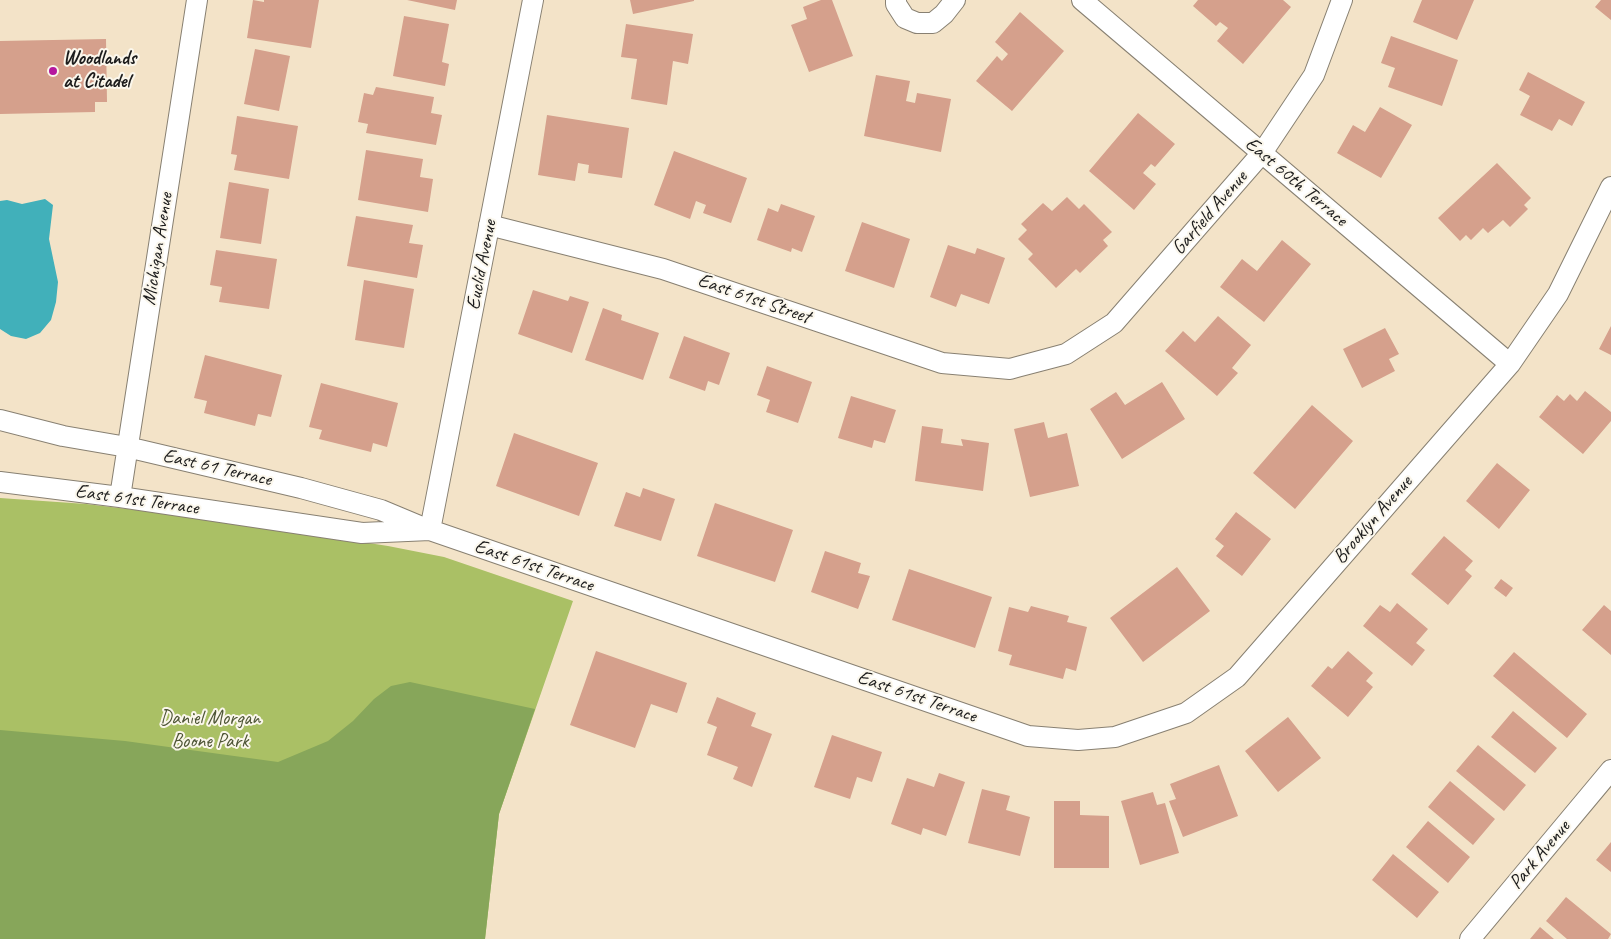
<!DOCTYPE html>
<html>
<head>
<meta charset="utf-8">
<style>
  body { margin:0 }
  canvas { display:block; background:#f3e3c8 }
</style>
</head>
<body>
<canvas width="1611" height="939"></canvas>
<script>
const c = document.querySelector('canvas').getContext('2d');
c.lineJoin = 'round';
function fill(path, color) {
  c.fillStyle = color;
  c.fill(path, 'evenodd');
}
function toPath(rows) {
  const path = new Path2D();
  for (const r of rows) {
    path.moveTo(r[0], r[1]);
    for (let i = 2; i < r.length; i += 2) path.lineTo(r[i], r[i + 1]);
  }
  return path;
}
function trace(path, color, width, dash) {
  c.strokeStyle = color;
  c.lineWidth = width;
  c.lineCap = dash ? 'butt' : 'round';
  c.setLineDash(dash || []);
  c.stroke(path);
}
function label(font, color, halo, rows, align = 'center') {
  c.font = font + ' Caveat,sans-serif';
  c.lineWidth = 4;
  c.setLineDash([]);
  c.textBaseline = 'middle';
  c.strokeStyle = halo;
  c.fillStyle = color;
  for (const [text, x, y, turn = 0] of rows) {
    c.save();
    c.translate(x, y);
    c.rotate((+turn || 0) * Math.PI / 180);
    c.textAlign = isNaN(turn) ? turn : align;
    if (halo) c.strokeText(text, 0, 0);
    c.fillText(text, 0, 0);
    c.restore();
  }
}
fill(toPath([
  [0,498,86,504,219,520,388,546,444,557,573,601,499,814,485,939,0,939]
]), '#aac065');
fill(toPath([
  [410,682,535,709,499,814,485,939,0,939,0,730,125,741,278,762,328,741,353,721,374,699,391,686]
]), '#87a65a');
fill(toPath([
  [45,199,53,205,49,239,58,282,56,302,51,320,40,333,26,339,11,336,0,329,0,201,7,200,22,204]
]), '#41b0ba');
fill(toPath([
  [253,0,264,2,264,0,319,0,311,48,247,38],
  [407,0,457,0,455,10],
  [630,0,694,0,694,1,633,14],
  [821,0,832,0,853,56,809,72,791,25,807,19,803,7],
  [1198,0,1283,0,1291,7,1243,64,1217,41,1228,28,1220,22,1216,26,1193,6],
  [1422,0,1474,0,1457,40,1413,22],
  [1601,0,1611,0,1611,20,1595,7],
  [1020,12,1064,51,1012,111,976,81,997,56,1002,61,1008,54,995,42],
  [404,16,449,24,442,62,449,64,445,86,393,76],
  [626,24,693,34,688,64,673,61,667,105,631,99,637,59,621,57],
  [1391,36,1458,60,1442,106,1388,87,1395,68,1381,63],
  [106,39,107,102,95,102,95,112,0,114,0,41],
  [255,49,290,56,279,111,244,104],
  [1528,72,1585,102,1572,126,1559,119,1552,131,1520,115,1530,96,1519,90],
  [876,75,910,81,906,101,915,103,917,93,951,99,941,152,864,136],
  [376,87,434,97,431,113,442,115,436,145,366,133,368,124,358,122,364,93,373,95],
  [1380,107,1412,125,1381,178,1337,153,1353,125,1365,132],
  [1138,113,1175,144,1155,167,1151,164,1143,173,1156,184,1134,210,1089,171],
  [547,115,629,128,622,178,588,173,589,165,578,163,575,181,538,175],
  [237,116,298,126,289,179,234,170,237,155,231,154],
  [366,150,423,159,420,177,433,179,428,212,358,200],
  [674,151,747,178,731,223,703,213,706,205,696,201,690,219,654,205],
  [1497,163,1531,198,1524,205,1528,209,1510,227,1503,220,1488,233,1483,228,1471,240,1466,235,1460,241,1438,218],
  [229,182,269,189,261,244,220,238],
  [1067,197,1079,209,1084,204,1112,232,1103,240,1108,246,1080,273,1076,269,1056,288,1028,259,1033,254,1018,239,1027,230,1021,224,1043,203,1052,211],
  [781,204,815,216,802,252,792,248,791,252,757,240,768,208,778,212],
  [356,216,413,225,409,243,423,245,417,278,347,266],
  [862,222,910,239,894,288,845,271],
  [1282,240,1311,264,1264,322,1220,287,1242,259,1257,271],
  [948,245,975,254,977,248,1005,258,989,304,961,294,956,307,930,297],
  [216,250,277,259,269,309,219,302,222,287,210,285],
  [364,280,414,289,404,348,355,340],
  [533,290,568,301,570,296,589,302,572,353,518,334],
  [603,308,622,315,621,320,659,333,643,380,585,360],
  [1218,316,1251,345,1232,368,1238,373,1217,396,1165,351,1183,331,1195,342],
  [1611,326,1611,355,1599,349],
  [1385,328,1399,354,1389,359,1395,371,1362,388,1343,349],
  [684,336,730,353,719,385,708,381,705,391,669,378],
  [205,355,282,375,271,417,258,414,255,426,204,413,207,401,194,398],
  [767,366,812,382,798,423,766,412,770,400,757,395],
  [1162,382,1185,419,1122,459,1090,409,1116,392,1125,405],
  [321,383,398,403,387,447,373,443,371,452,319,439,322,430,309,427],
  [1585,391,1611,412,1611,421,1583,454,1539,417,1557,395,1564,401,1570,394,1577,401],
  [851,396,896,410,885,443,874,440,872,448,838,438],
  [1312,405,1353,441,1295,509,1253,473],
  [1044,422,1048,438,1067,433,1079,486,1030,497,1014,429],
  [922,426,943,429,941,443,963,446,961,439,989,443,983,491,915,481],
  [514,433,598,463,579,516,496,486],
  [1497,463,1530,490,1499,529,1466,501],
  [643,488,675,499,661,541,614,526,626,492,640,497],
  [715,503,793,530,775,582,697,556],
  [1236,512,1271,539,1242,576,1216,556,1224,546,1215,539],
  [1444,536,1473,561,1465,570,1472,576,1448,605,1411,574],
  [825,551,861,563,858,573,870,576,858,609,811,592],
  [1177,567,1210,611,1143,662,1110,618],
  [909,569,992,597,975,648,892,620],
  [1501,579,1513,588,1506,597,1494,588],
  [1397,603,1428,629,1416,643,1425,650,1412,666,1363,626,1380,605,1390,612],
  [1604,605,1611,611,1611,655,1582,630],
  [1031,606,1069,616,1067,622,1087,627,1076,671,1066,668,1063,679,1009,665,1012,655,998,651,1009,607,1028,612],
  [596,651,687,683,677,713,651,704,635,748,570,725],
  [1348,651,1373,673,1366,681,1373,687,1348,717,1311,686,1328,666,1332,669],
  [1514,652,1587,714,1567,738,1493,676],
  [717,697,756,713,751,726,772,734,752,787,733,779,738,767,707,755,717,727,707,723],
  [1513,711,1557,748,1535,773,1491,737],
  [1288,717,1321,758,1278,792,1245,751],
  [832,735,882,752,872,782,857,777,850,799,814,787],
  [1478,745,1526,785,1504,811,1456,771],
  [1219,765,1238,816,1183,837,1169,801,1176,799,1170,784],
  [939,773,965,782,946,836,923,828,921,835,891,824,907,778,934,787],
  [1450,781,1495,819,1473,845,1428,807],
  [982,789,1010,796,1006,810,1030,817,1020,856,968,843],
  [1153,792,1157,805,1165,803,1179,853,1140,865,1121,801],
  [1054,801,1080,801,1080,815,1109,816,1109,868,1054,868],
  [1428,821,1470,857,1448,883,1406,847],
  [1611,842,1611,872,1596,860],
  [1393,854,1439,892,1417,918,1372,880],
  [1566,897,1611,934,1608,939,1567,939,1546,921],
  [1540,927,1554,939,1530,939]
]), '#d5a08c');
const street = toPath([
  [896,0,896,4,905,18,917,23,933,23,944,14,955,0],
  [1082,0,1510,364],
  [489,225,663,269,942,363,1010,369,1017,367,1066,354,1114,323,1262,153,1314,75,1342,0],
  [0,420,63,436,127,447,301,488,381,510,424,528],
  [0,482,120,497,362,533,430,530,1028,736,1078,740,1115,737,1186,713,1237,677,1510,364,1558,294,1611,187],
  [120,497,197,0],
  [430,530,533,0],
  [1470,939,1611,770]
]);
trace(street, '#888072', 22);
trace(street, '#fff', 20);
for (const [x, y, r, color] of [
  [53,71,5,"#b5179e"]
]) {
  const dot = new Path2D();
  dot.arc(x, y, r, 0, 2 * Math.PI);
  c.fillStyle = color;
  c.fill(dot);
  trace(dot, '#fbf7ec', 2);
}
label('bold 20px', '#1c1c1c', '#fbf7ec', [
  ["Woodlands",63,59],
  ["at Citadel",63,82]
], 'left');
label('20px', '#1c1c1c', '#fbf7ec', [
  ["East 60th Terrace",1296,182,40],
  ["Garfield Avenue",1210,213,-49],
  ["Michigan Avenue",158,249,-81],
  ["Euclid Avenue",482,265,-79],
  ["East 61st Street",754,299,19],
  ["East 61 Terrace",217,468,13],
  ["East 61st Terrace",137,500,8],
  ["Brooklyn Avenue",1373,520,-49],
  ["East 61st Terrace",534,566,19],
  ["East 61st Terrace",917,697,19],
  ["Park Avenue",1540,855,-50]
]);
label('20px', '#4e5536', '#fbf7ec', [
  ["Daniel Morgan",210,719],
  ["Boone Park",210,742]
]);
</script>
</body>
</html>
